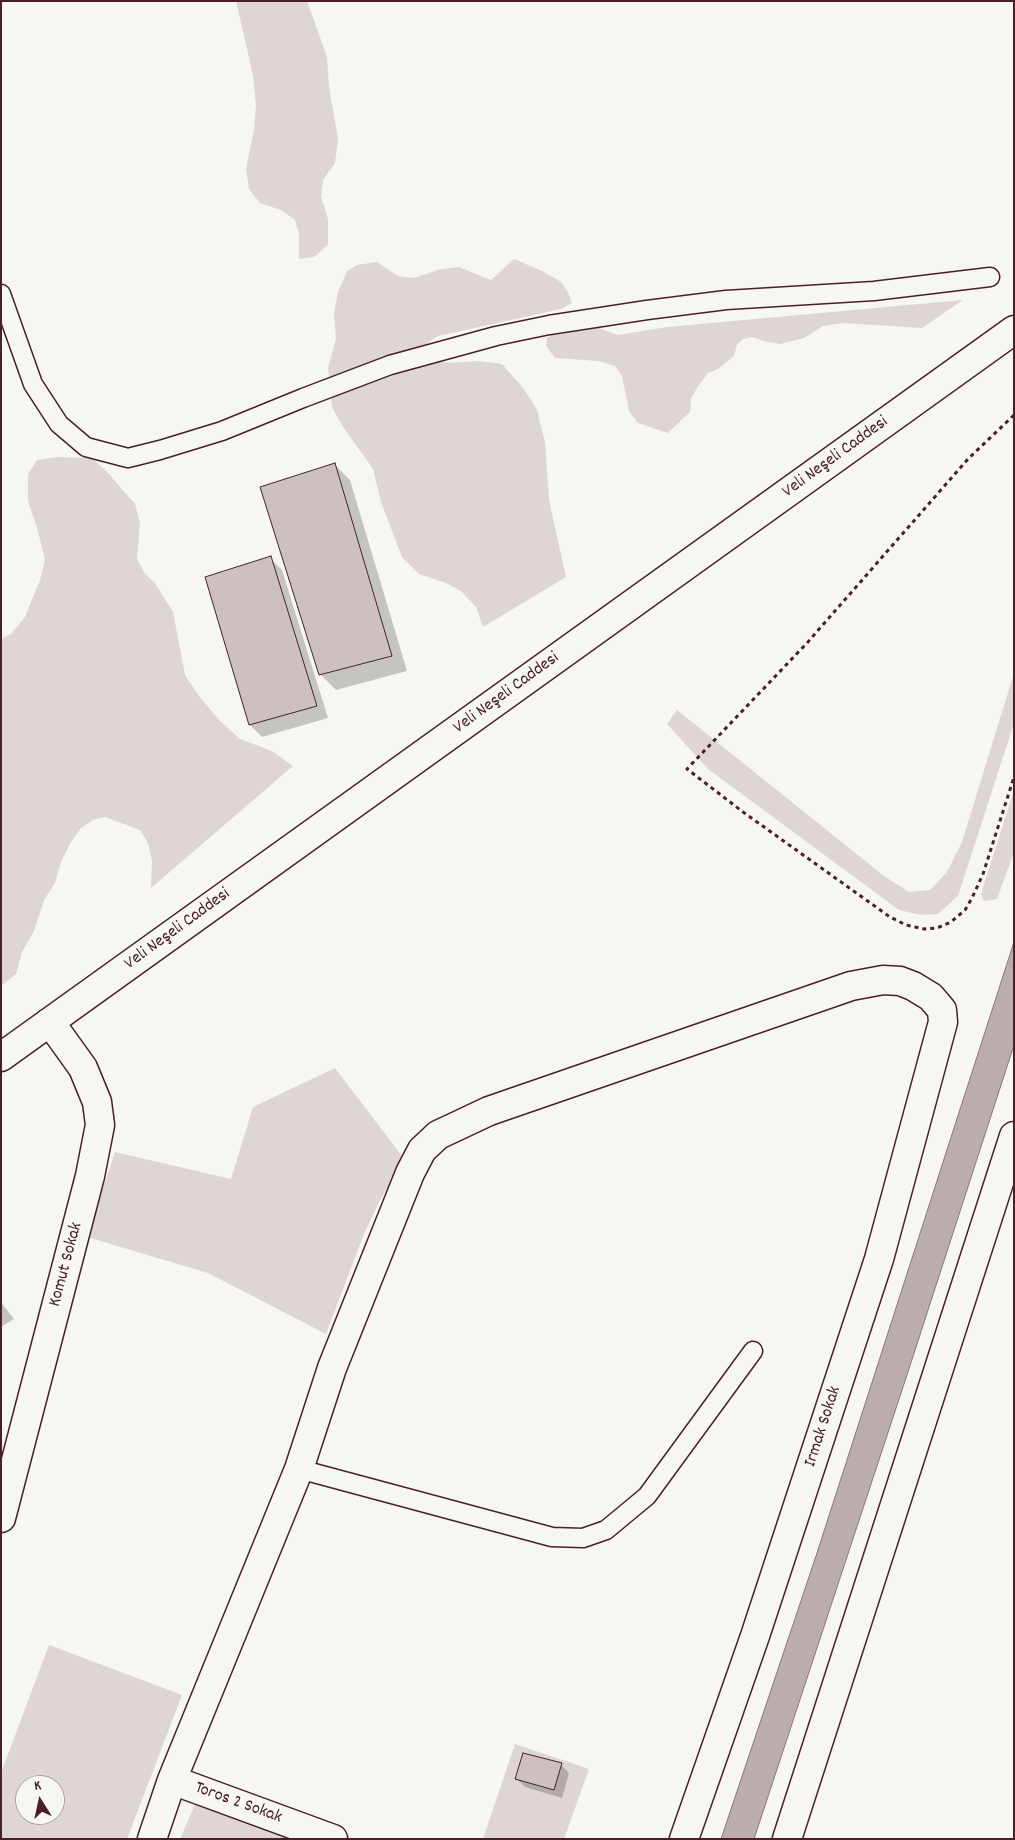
<!DOCTYPE html>
<html>
<head>
<meta charset="utf-8">
<style>
  body { margin:0 }
  #map { position:relative; width:1015px; height:1840px; overflow:hidden; background:#f6f6f2; font-family:Dekko,sans-serif }
  canvas { display:block }
  .frame { position:absolute; inset:0; border:2px solid #4a1f2b; pointer-events:none }
  .north { position:absolute; left:15px; top:1775px; width:50px; height:50px; box-sizing:border-box; background:#f6f6f2; border:1px solid #b1a0a2; border-radius:50%; rotate:350deg; font-size:14px; font-weight:700; line-height:20px; text-align:center; color:#4a1f2b }
  .north::after { content:''; display:block; margin:auto; width:18px; height:22px; background:#4a1f2b; clip-path:polygon(50% 0,100% 100%,50% 72%,0 100%) }
</style>
</head>
<body>
<div id="map">
<canvas width="1015" height="1840"></canvas>
<div class="frame"></div>
<div class="north">K</div>
</div>
<script>
const c = document.querySelector('canvas').getContext('2d');
c.lineJoin = 'round';
function fill(path, color) {
  c.fillStyle = color;
  c.fill(path, 'evenodd');
}
function toPath(rows) {
  const path = new Path2D();
  for (const r of rows) {
    path.moveTo(r[0], r[1]);
    for (let i = 2; i < r.length; i += 2) path.lineTo(r[i], r[i + 1]);
  }
  return path;
}
function trace(path, color, width, dash) {
  c.strokeStyle = color;
  c.lineWidth = width;
  c.lineCap = dash ? 'butt' : 'round';
  c.setLineDash(dash || []);
  c.stroke(path);
}
function label(font, color, halo, rows, align = 'center') {
  c.font = font + ' Dekko,sans-serif';
  c.lineWidth = 5;
  c.setLineDash([]);
  c.textBaseline = 'middle';
  c.strokeStyle = halo;
  c.fillStyle = color;
  for (const [text, x, y, turn = 0] of rows) {
    c.save();
    c.translate(x, y);
    c.rotate((+turn || 0) * Math.PI / 180);
    c.textAlign = isNaN(turn) ? turn : align;
    if (halo) c.strokeText(text, 0, 0);
    c.fillText(text, 0, 0);
    c.restore();
  }
}
fill(toPath([
  [236,1,307,1,327,57,329,87,338,139,335,163,323,180,321,197,328,219,328,245,314,257,299,259,299,234,295,220,281,210,260,203,249,189,246,169,254,130,256,105,253,75],
  [514,259,544,272,561,282,568,292,572,303,561,309,438,336,420,348,428,360,450,363,478,361,502,364,524,389,537,410,545,442,549,500,566,577,483,627,476,607,461,591,446,583,419,574,402,557,381,502,373,469,343,427,332,407,328,368,336,339,334,313,338,292,347,271,357,265,377,262,398,276,414,278,441,269,459,267,491,280],
  [963,300,922,328,843,323,823,326,804,338,781,344,767,342,752,337,743,339,737,345,734,356,718,369,708,373,698,386,691,399,690,412,668,433,638,423,629,411,622,376,615,366,599,361,555,358,546,346,547,338,559,329,588,324,618,335,667,327],
  [58,457,92,458,108,473,135,504,140,523,137,559,145,574,155,583,173,612,185,675,199,696,219,720,240,739,272,751,293,766,151,888,152,861,148,843,140,830,105,817,93,820,81,828,71,842,61,862,55,883,44,900,34,931,22,952,16,974,1,986,1,639,11,634,25,617,40,580,45,560,38,531,28,501,28,474,37,460],
  [1014,673,1014,723,958,896,938,914,921,915,899,910,708,769,667,724,677,710,884,876,909,892,930,890,947,872,962,842],
  [1014,790,1014,852,997,899,984,901,981,894],
  [335,1068,405,1160,380,1200,364,1234,326,1334,208,1273,87,1237,115,1152,231,1179,253,1107],
  [49,1645,182,1695,127,1839,1,1839,1,1773],
  [25,1785,55,1785,55,1815,25,1815],
  [515,1744,589,1769,564,1839,483,1839],
  [196,1802,290,1839,180,1839]
]), '#ddd6d5');
const water = toPath([
  [1014,942,1014,1045,905,1381,754,1839,721,1839,817,1553,1014,942]
]);
fill(water, '#bbadae');
trace(water, '#8e747a', 1);
fill(toPath([
  [335,465,350,480,407,671,336,690,320,674],
  [270,558,282,570,328,718,262,737,250,725],
  [1,1302,14,1319,1,1327],
  [561,1765,569,1773,562,1798,525,1787,517,1779]
]), '#0003');
const building = toPath([
  [335,463,392,656,319,675,260,487,335,463],
  [271,556,317,706,249,725,205,577,271,556],
  [523,1753,562,1763,554,1790,515,1779,523,1753]
]);
fill(building, '#ccc1c0');
trace(building, '#4a1f2b', 1);
const lane = toPath([
  [1,294,33,384,59,424,86,447,128,458,160,450,222,431,303,398,390,365,496,336,549,325,647,310,726,300,874,291,990,277],
  [299,1469,552,1537,583,1538,606,1530,647,1496,753,1351]
]);
const street = toPath([
  [1,1518,90,1176,100,1125,97,1102,83,1068,50,1022],
  [172,1780,333,1839],
  [152,1839,172,1780,299,1469,332,1368,410,1173,422,1150,438,1135,489,1111,851,986,883,980,900,981,913,986,931,997,942,1010,943,1022,879,1259,755,1636,684,1839],
  [787,1839,1014,1136]
]);
const secondary = toPath([
  [1,1057,1014,330]
]);
trace(lane, '#4a1f2b', 21);
trace(street, '#4a1f2b', 31);
trace(secondary, '#4a1f2b', 31);
trace(toPath([
  [1014,415,968,459,807,643,687,769,743,812,890,917,906,925,924,929,937,928,951,922,965,910,972,898,983,874,1014,777]
]), '#4a1f2b', 3, [4, 4]);
trace(lane, '#f6f6f2', 18);
trace(street, '#f6f6f2', 28);
trace(secondary, '#f6f6f2', 28);
label('18px', '#4a1f2b', '#f6f6f2', [
  ["Veli Neşeli Caddesi",836,458,-36],
  ["Veli Neşeli Caddesi",507,694,-36],
  ["Veli Neşeli Caddesi",178,930,-36],
  ["Komut Sokak",67,1265,-75],
  ["Irmak Sokak",824,1427,-72],
  ["Toros 2 Sokak",238,1804,20]
]);
</script>
</body>
</html>
